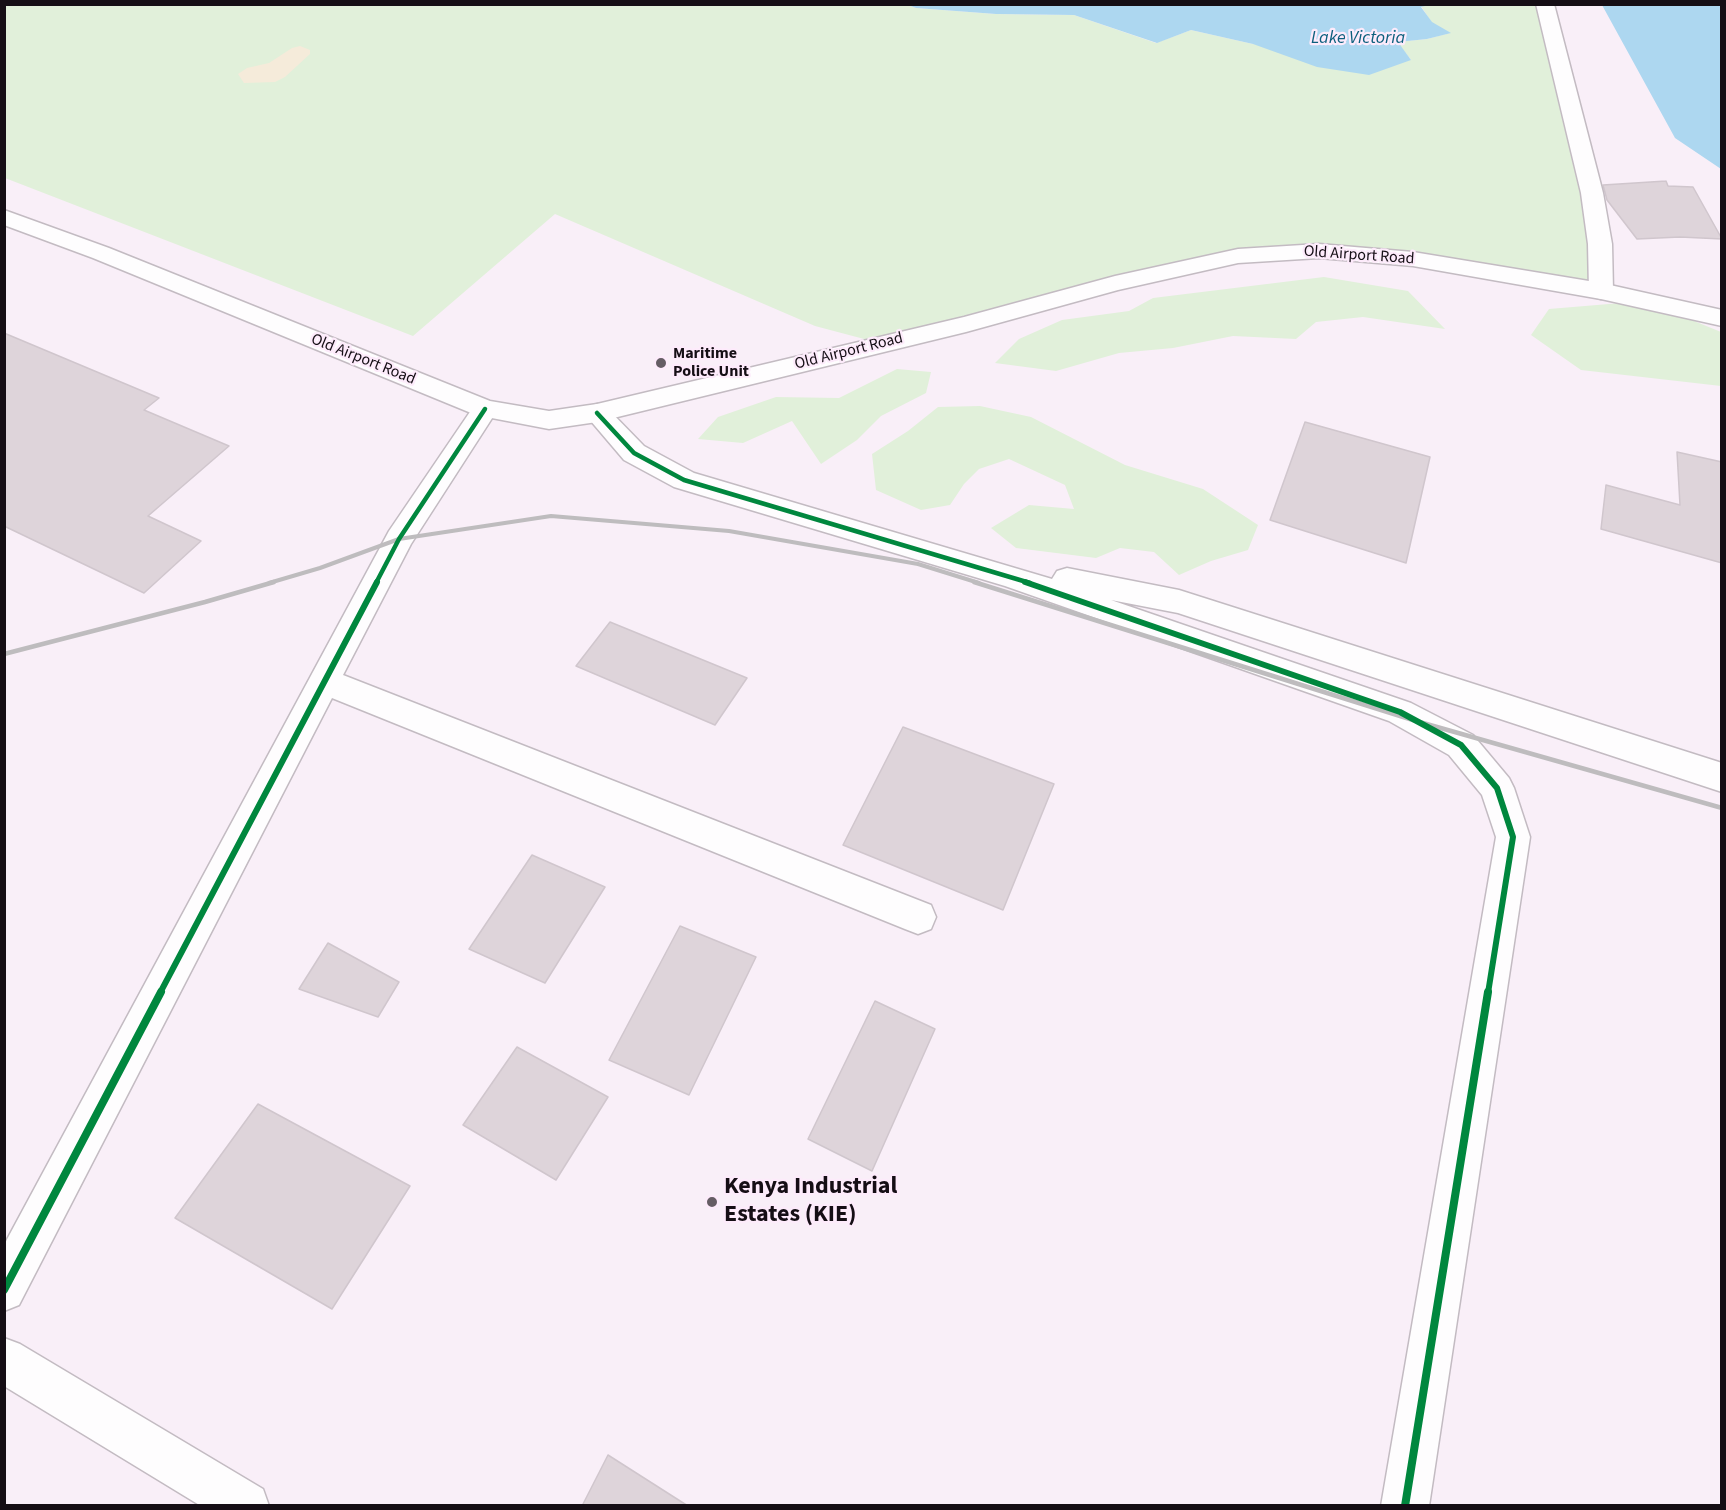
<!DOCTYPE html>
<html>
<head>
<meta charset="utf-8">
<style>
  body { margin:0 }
  #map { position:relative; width:1726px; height:1510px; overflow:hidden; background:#f9eff8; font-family:"Source Sans 3",sans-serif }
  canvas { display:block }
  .frame { position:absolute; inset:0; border:6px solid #150e15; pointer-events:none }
</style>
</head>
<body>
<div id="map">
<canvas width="1726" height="1510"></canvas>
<div class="frame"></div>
</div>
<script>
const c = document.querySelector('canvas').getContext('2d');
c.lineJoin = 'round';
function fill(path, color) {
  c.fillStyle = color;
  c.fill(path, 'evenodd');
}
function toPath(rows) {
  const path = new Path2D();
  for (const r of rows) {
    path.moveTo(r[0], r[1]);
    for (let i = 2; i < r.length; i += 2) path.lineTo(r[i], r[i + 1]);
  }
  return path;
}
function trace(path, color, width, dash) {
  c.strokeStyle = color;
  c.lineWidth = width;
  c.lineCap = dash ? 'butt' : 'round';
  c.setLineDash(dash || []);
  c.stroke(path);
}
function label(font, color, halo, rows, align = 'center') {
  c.font = font + ' "Source Sans 3",sans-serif';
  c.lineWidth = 4.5;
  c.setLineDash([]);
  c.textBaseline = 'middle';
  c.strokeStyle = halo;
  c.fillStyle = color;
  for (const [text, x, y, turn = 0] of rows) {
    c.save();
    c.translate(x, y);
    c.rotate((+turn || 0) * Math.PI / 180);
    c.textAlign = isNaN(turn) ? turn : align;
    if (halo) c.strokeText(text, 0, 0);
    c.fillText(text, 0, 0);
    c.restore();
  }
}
fill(toPath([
  [1429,4,1545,5,1601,291,1413,259,1238,256,883,344,815,326,555,214,413,336,5,178,4,5,908,5,916,8,996,14,1074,15,1156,43,1191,30,1253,44,1411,60,1397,42,1427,39,1450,33,1432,23,1421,6],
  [1324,277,1408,291,1445,329,1363,317,1316,322,1296,339,1233,336,1173,348,1119,353,1056,371,995,363,1019,339,1062,320,1129,311,1153,298],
  [1645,301,1721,332,1721,386,1581,370,1531,335,1549,309],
  [897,369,931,372,926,393,881,416,857,440,821,464,792,421,743,443,698,439,718,417,776,397,839,398],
  [980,406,1031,417,1125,465,1203,489,1258,525,1248,550,1211,561,1179,575,1154,552,1120,548,1096,558,1016,548,991,528,1029,505,1074,509,1065,485,1009,459,979,469,964,484,950,505,921,510,876,490,872,454,908,431,938,407]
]), '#e1f0da');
fill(toPath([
  [300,46,310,50,310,54,285,77,275,82,244,83,238,74,247,68,269,63,292,48]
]), '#f5ebda');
fill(toPath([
  [908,5,1429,5,1421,7,1432,22,1451,33,1427,39,1398,42,1411,60,1369,75,1317,67,1253,44,1191,30,1157,43,1074,15,996,14,916,8],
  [1602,5,1721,5,1721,169,1675,138]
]), '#add7f0');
const building = toPath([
  [1666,181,1668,186,1693,187,1722,239,1680,237,1637,239,1607,200,1603,185,1666,181],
  [4,333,159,398,144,410,229,446,148,516,201,541,144,593,4,526,4,333],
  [1305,422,1430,457,1406,563,1270,520,1305,422],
  [1677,452,1722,462,1722,563,1601,529,1606,485,1680,505,1677,452],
  [610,622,747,678,715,725,576,666,610,622],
  [903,727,1054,784,1003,910,843,845,903,727],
  [532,855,605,887,545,983,469,949,532,855],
  [680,926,756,957,689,1095,609,1060,680,926],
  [328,943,399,982,378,1017,299,989,328,943],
  [875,1001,935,1029,872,1171,808,1139,875,1001],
  [517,1047,608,1097,556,1180,463,1125,517,1047],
  [258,1104,410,1186,332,1309,175,1218,258,1104],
  [608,1455,688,1506,582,1506,608,1455]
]);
fill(building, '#ded4da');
trace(building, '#d0c6cd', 1.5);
const minor = toPath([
  [1536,4,1554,4,1603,193,1612,244,1613,291,1610,296,1601,299,1592,296,1589,291,1588,244,1581,193,1536,4],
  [485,400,494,403,498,409,411,544,343,675,931,905,936,917,931,929,918,934,905,929,332,698,19,1305,4,1311,4,1245,389,531,476,403,485,400],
  [597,404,606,407,644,446,694,473,1052,579,1057,571,1067,568,1179,590,1722,763,1722,792,1178,613,1111,600,1411,703,1473,735,1509,778,1514,788,1530,837,1429,1506,1381,1506,1496,837,1482,795,1449,755,1389,721,1005,586,674,487,624,460,584,413,588,407,597,404],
  [4,1338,20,1344,263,1489,269,1506,201,1506,4,1386,4,1338]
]);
const secondary = toPath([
  [4,210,109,248,490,401,549,411,597,404,964,317,1115,276,1238,249,1319,244,1413,252,1601,283,1722,310,1722,326,1601,299,1413,266,1319,258,1238,263,1118,290,966,332,597,422,549,429,476,415,93,258,4,225,4,210]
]);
trace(minor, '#c3bbc2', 3);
trace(secondary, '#c3bbc2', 3);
fill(minor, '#fefdfe');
fill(secondary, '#fefdfe');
trace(toPath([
  [269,583,320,568,399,539,551,516,729,531,918,564,979,583]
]), '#bebcbe', 4);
trace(toPath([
  [974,582,1416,721,1722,808],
  [4,654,205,602,274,582]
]), '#bebcbe', 4.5);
trace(toPath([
  [597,413,634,453,684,480,1030,583],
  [376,583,399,539,485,409]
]), '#00873e', 4.5);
trace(toPath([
  [1025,582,1400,712,1461,745,1497,788,1513,837,1488,993],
  [160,993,377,582]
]), '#00873e', 6);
trace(toPath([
  [4,1290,161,992],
  [1405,1506,1488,992]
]), '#00873e', 8);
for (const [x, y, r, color] of [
  [661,363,6,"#655d64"],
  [712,1202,6,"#655d64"]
]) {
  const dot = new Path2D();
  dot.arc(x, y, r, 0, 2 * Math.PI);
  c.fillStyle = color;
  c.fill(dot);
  trace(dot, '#fdebfb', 2);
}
label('16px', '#150e15', '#fdebfb', [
  ["Old Airport Road",1359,256,4],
  ["Old Airport Road",849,352,-14],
  ["Old Airport Road",363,360,22]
]);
label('bold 16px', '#150e15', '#fdebfb', [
  ["Maritime",673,354],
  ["Police Unit",673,372]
], 'left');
label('italic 18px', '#0c5f7d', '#fdebfb', [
  ["Lake Victoria",1358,39]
]);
label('bold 24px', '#150e15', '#fdebfb', [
  ["Kenya Industrial",724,1188],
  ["Estates (KIE)",724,1216]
], 'left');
</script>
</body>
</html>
